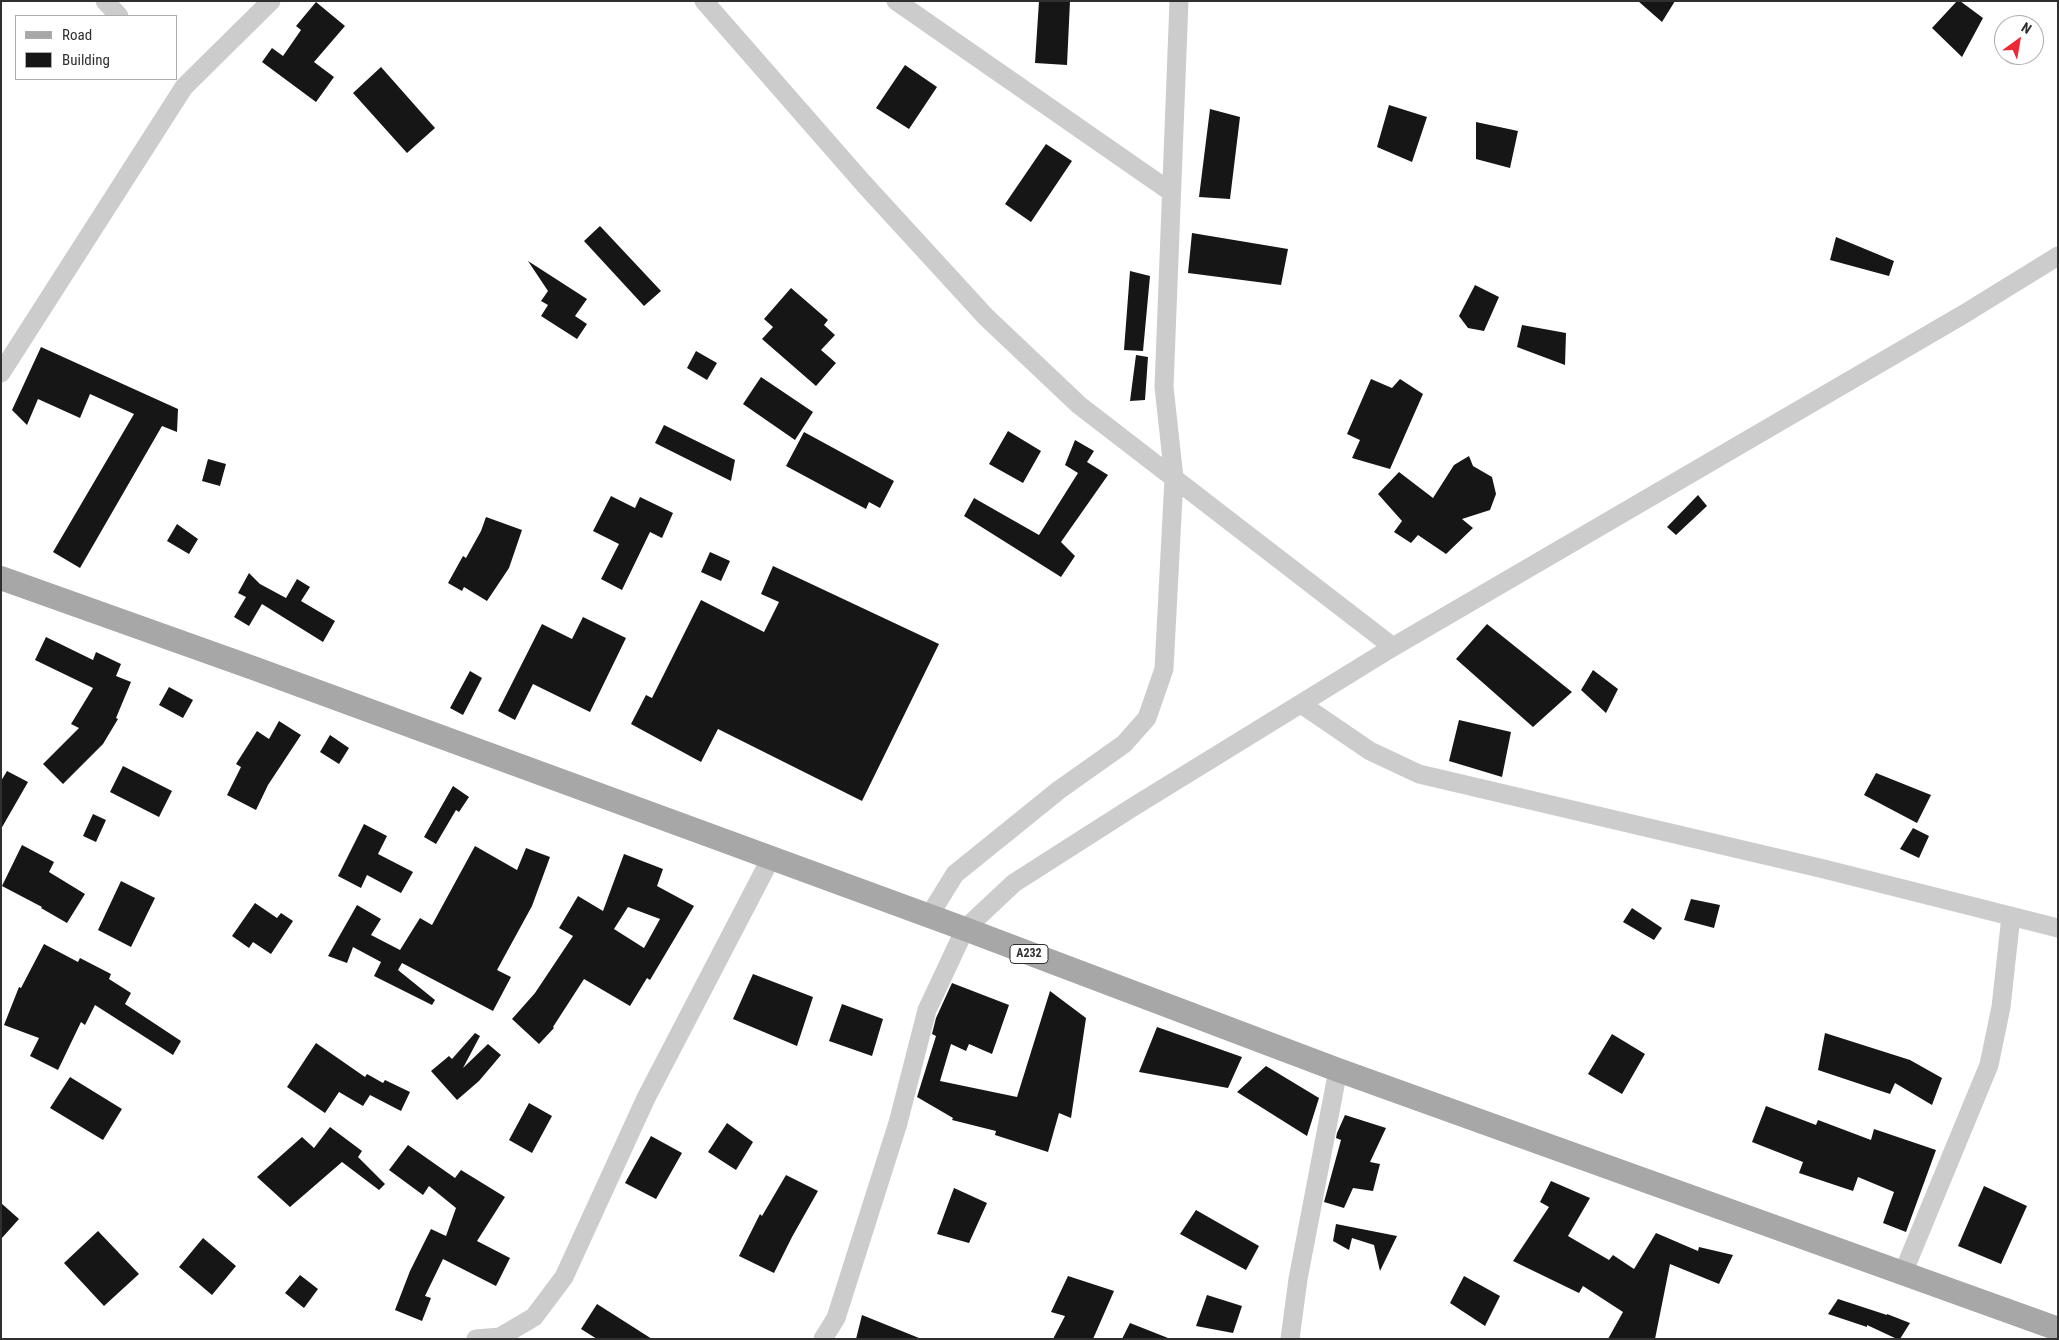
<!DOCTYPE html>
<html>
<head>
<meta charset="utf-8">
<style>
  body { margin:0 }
  #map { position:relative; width:2059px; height:1340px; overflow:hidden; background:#fff; font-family:"Roboto Condensed",sans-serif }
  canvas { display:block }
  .frame { position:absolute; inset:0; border:2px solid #2f2f2f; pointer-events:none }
  .legend { position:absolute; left:15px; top:15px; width:162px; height:65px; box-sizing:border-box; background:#fff; border:1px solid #acacac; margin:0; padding:6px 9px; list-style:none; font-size:15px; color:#2f2f2f }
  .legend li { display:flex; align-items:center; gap:10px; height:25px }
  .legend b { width:25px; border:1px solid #acacac }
  .north { position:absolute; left:1994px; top:15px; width:50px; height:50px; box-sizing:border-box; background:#fff; border:1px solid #acacac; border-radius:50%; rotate:32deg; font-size:14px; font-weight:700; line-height:20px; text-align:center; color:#2f2f2f }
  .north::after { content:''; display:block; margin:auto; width:18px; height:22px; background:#ee2835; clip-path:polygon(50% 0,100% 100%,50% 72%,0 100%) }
</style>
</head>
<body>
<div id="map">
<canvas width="2059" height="1340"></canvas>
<div class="frame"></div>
<ul class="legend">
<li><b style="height:6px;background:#a7a7a7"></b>Road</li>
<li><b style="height:14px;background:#161616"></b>Building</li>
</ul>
<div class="north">N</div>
</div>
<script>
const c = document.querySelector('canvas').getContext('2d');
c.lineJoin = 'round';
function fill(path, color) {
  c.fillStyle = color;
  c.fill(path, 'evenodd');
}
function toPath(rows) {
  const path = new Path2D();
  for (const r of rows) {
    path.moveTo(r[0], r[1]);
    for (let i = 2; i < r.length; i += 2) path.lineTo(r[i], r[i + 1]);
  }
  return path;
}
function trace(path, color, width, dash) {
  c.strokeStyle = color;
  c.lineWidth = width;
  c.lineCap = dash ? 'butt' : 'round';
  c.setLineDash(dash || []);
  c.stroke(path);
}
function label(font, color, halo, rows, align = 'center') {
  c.font = font + ' "Roboto Condensed",sans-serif';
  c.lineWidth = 5;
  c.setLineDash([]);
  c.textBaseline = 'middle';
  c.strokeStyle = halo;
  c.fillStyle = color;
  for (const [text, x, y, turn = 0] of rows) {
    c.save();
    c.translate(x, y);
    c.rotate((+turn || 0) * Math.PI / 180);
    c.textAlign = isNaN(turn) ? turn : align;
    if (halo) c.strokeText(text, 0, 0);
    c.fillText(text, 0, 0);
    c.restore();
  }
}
fill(toPath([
  [1039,1,1070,1,1067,65,1035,63],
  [1638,1,1675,1,1662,22],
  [1957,1,1960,1,1983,18,1962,57,1932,28],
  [316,2,345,26,314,62,334,77,316,102,262,62,272,48,283,56,301,30,296,26],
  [905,65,937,87,909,129,876,108],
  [381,67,435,128,407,153,353,93],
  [1389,105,1427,117,1412,162,1377,147],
  [1210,109,1240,117,1230,199,1199,197],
  [1476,122,1518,131,1510,168,1476,159],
  [1046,144,1072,161,1031,222,1005,204],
  [600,226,661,291,644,306,584,241],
  [1192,233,1288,249,1281,285,1188,273],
  [1836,237,1894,261,1889,276,1830,260],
  [528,261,587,299,575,316,587,324,577,339,541,316,548,305,541,301,548,291],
  [1130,271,1150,276,1143,351,1124,350],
  [1475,285,1499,297,1484,331,1468,328,1459,316],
  [791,288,828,320,824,325,835,335,821,350,836,363,816,386,762,339,773,327,764,319],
  [1522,325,1566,333,1565,365,1517,347],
  [41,347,178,409,177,432,162,426,80,568,53,552,134,414,90,394,80,418,38,399,27,425,12,410],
  [696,351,717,363,707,380,687,368],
  [1136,355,1148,357,1145,400,1130,401],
  [761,377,813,412,795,440,743,404],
  [1371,379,1392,388,1400,379,1423,394,1390,469,1352,458,1360,440,1347,434],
  [664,425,735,460,731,481,655,443],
  [1008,431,1041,451,1023,483,989,464],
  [804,432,894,481,880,508,869,502,866,509,786,466],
  [1075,440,1094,451,1087,462,1108,475,1061,542,1075,556,1061,577,964,516,974,498,1039,535,1078,473,1065,465],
  [1469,456,1473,466,1492,477,1496,494,1490,510,1462,519,1473,528,1446,554,1418,535,1411,543,1394,532,1402,521,1378,494,1399,472,1433,498,1454,465],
  [208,459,226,464,220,486,202,481],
  [1698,495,1707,506,1676,535,1667,527],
  [611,496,635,508,640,497,673,513,662,538,650,532,622,590,601,579,619,544,593,531],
  [486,517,522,530,509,568,487,601,464,587,462,591,448,583,463,556,466,558,481,531],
  [177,524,198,539,189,554,167,541],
  [710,552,730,561,721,581,701,572],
  [773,566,939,644,862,801,718,729,701,762,631,724,646,695,652,698,701,600,764,632,779,602,761,594],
  [249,573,260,584,286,598,297,579,310,587,301,601,335,621,323,642,262,604,249,626,234,617,246,597,238,593],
  [583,617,626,638,590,712,533,684,515,720,498,711,542,624,572,639],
  [1487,624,1572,692,1533,727,1456,659],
  [46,637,93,660,96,652,121,664,116,676,131,682,116,718,118,719,103,744,63,784,43,764,79,728,71,724,93,688,35,660],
  [1593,670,1618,689,1606,713,1581,690],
  [470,671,482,678,463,715,450,708],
  [169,687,193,700,183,718,159,705],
  [1459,720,1511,732,1502,777,1449,761],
  [279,721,301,735,268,785,256,810,227,795,241,767,236,764,257,731,269,739],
  [330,735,349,748,339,764,320,752],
  [123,766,172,791,159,817,110,792],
  [7,771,28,782,1,829,1,781],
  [1876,773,1931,795,1917,823,1864,795],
  [453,786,469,797,459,812,456,810,436,844,424,837],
  [93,814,106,820,96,842,83,836],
  [364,824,387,836,378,854,413,872,401,893,367,875,361,888,338,876],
  [1913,828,1929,836,1919,858,1900,849],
  [22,845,54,862,49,872,85,894,67,923,41,908,42,907,2,886],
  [475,846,517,870,526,848,550,857,532,906,497,970,511,977,493,1011,402,963,398,970,435,1000,432,1005,374,976,381,962,353,947,347,963,328,956,357,905,381,919,371,935,400,950,420,918,432,925],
  [624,854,663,869,657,886,694,906,650,980,647,978,630,1006,584,979,553,1027,554,1028,539,1044,512,1019,535,993,573,936,559,928,578,896,603,911],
  [628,907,660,919,644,948,614,929],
  [121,881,155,898,131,947,98,930],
  [1691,899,1720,905,1714,928,1684,920],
  [255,903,277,918,281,913,293,921,271,954,253,942,249,948,232,936],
  [1632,908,1662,928,1654,940,1623,922],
  [44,944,78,962,80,958,111,974,109,979,131,993,125,1004,181,1041,173,1055,95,1005,85,1025,81,1022,58,1070,30,1056,39,1038,4,1025,19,987,21,988],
  [753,974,813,997,797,1046,733,1019],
  [952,983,1009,1005,992,1054,969,1044,966,1051,951,1044,940,1081,1017,1097,1050,991,1086,1018,1071,1118,1059,1113,1048,1152,995,1135,996,1131,952,1120,953,1118,917,1097,936,1036,932,1034,936,1018],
  [842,1004,883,1019,872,1056,829,1041],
  [1157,1027,1242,1057,1228,1088,1139,1072],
  [475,1033,480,1036,463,1068,488,1044,501,1055,479,1081,457,1100,431,1071,449,1056,452,1059],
  [1825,1033,1910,1060,1942,1078,1932,1105,1895,1083,1890,1094,1818,1070],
  [1612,1034,1645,1054,1622,1094,1588,1074],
  [316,1043,365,1077,367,1074,383,1083,385,1080,410,1092,401,1111,370,1095,363,1106,339,1092,325,1113,287,1087],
  [1266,1066,1319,1098,1307,1136,1237,1092],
  [70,1077,122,1109,103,1140,50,1108],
  [529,1103,552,1116,532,1153,509,1140],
  [1766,1106,1816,1125,1818,1120,1871,1140,1874,1129,1936,1150,1906,1232,1883,1223,1894,1192,1858,1177,1853,1191,1799,1173,1803,1162,1752,1142],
  [1345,1115,1386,1128,1370,1162,1380,1164,1373,1191,1353,1188,1344,1208,1324,1202,1341,1140,1336,1138,1337,1133],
  [727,1123,753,1142,736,1170,708,1152],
  [330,1127,362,1151,358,1157,385,1184,379,1190,342,1162,290,1207,257,1177,302,1137,314,1148],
  [651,1136,682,1153,656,1199,625,1183],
  [408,1145,455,1178,461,1170,505,1197,477,1241,510,1258,496,1286,443,1259,425,1296,431,1298,422,1321,395,1310,410,1271,431,1229,446,1236,456,1208,429,1186,423,1195,389,1170],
  [786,1175,818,1191,792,1237,774,1273,739,1256,760,1214,762,1216],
  [1551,1181,1590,1198,1568,1236,1609,1260,1613,1255,1634,1269,1656,1233,1698,1251,1699,1247,1733,1255,1719,1284,1670,1264,1655,1339,1608,1339,1623,1312,1583,1286,1579,1293,1513,1261,1549,1207,1540,1202],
  [1984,1186,2027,1206,2001,1264,1958,1246],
  [954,1188,987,1203,969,1243,937,1234],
  [1,1203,19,1219,1,1239],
  [1196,1210,1259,1246,1246,1270,1180,1234],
  [1336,1224,1397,1236,1380,1271,1374,1245,1352,1238,1349,1250,1333,1241],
  [98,1231,139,1274,104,1306,64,1263],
  [203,1238,236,1266,212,1295,179,1267],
  [300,1275,318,1289,304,1308,285,1293],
  [1068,1276,1114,1291,1093,1339,1053,1339,1065,1316,1051,1312],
  [1464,1276,1500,1296,1485,1326,1450,1303],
  [1207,1295,1242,1306,1233,1333,1196,1326],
  [1838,1299,1887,1315,1887,1314,1910,1323,1900,1339,1897,1339,1867,1325,1867,1327,1828,1314],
  [597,1304,652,1339,597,1339,581,1329],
  [862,1315,919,1338,919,1339,856,1339],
  [1130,1323,1168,1338,1168,1339,1122,1339]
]), '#161616');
trace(toPath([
  [105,1,119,16],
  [704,1,864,184,986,317,1079,405,1393,647],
  [896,1,1171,192],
  [1,373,184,87,271,1],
  [1301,704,1370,751,1419,774,1824,869,2058,928],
  [929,916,955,874,1059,790,1124,744,1147,718,1164,669,1174,478,1164,387,1179,1],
  [1903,1273,1989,1065,2001,1007,2011,916],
  [476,1339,500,1337,534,1317,564,1277,646,1098,771,858],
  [823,1339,836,1318,898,1123,927,1010,965,929,1014,883,1133,807,1393,647,1964,314,2058,256],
  [1290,1339,1298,1279,1338,1070]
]), '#ccc', 19);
trace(toPath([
  [1,578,256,669,965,929,1338,1070,2058,1329]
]), '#a7a7a7', 24);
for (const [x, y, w] of [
  [1029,954,38]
]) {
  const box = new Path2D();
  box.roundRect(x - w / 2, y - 9.5, w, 19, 4);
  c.fillStyle = '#fff';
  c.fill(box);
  trace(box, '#2f2f2f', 1);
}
label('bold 12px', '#2f2f2f', null, [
  ["A232",1029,954]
]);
</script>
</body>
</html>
